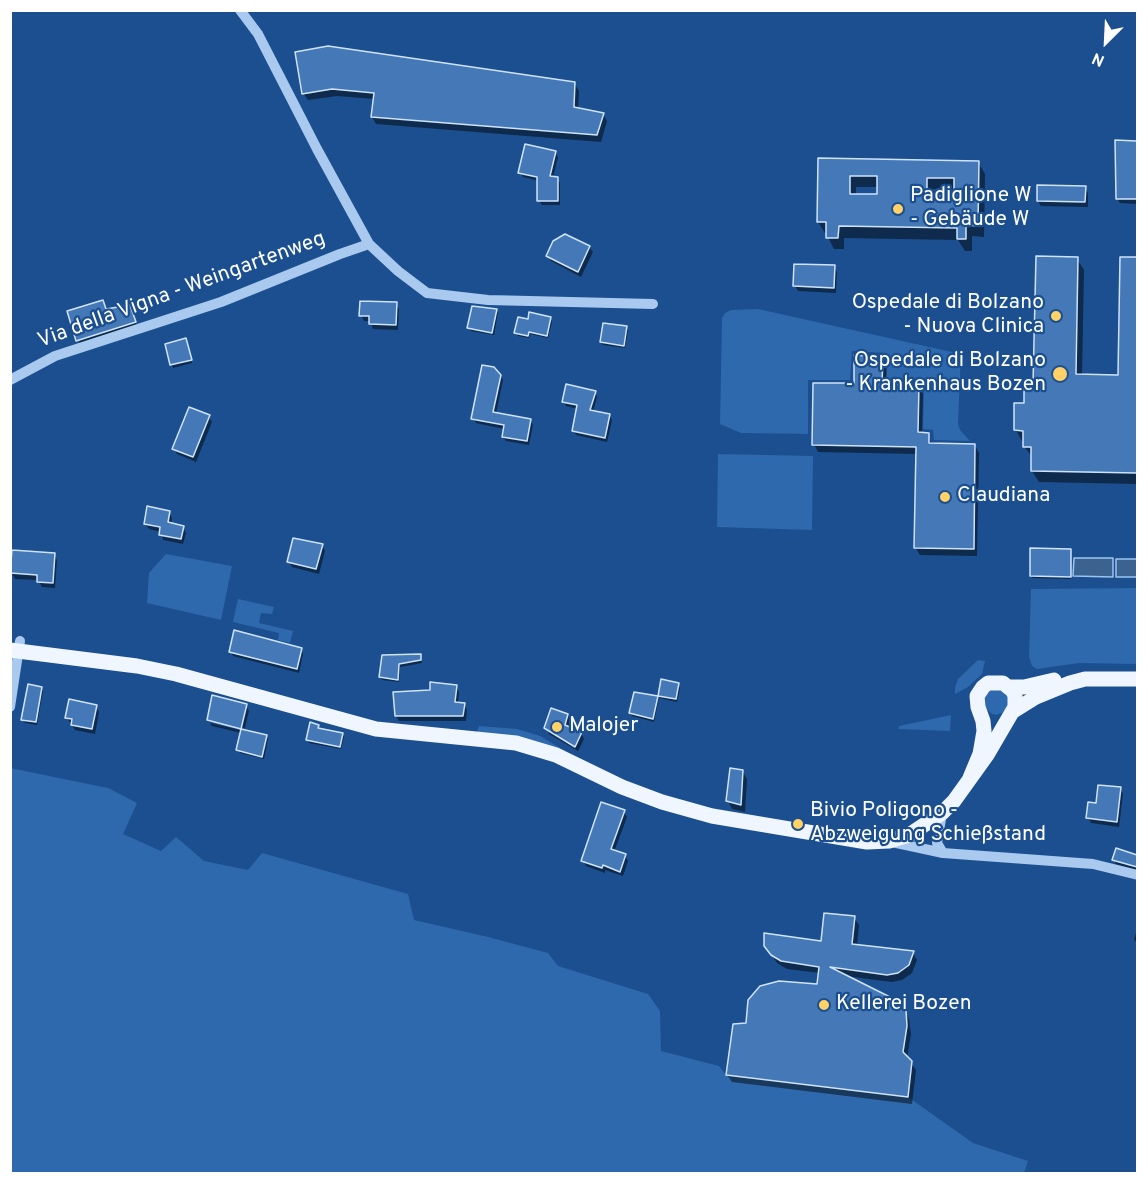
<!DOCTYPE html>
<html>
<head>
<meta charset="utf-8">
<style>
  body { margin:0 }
  #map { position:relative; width:1148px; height:1184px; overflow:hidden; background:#1b4f8f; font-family:Overpass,sans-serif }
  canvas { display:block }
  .frame { position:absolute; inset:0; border:12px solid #fff; pointer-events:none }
  .north { position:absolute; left:1076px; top:12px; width:60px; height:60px; -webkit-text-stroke:4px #1b4f8f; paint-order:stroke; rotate:204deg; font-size:16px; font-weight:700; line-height:24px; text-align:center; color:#fff }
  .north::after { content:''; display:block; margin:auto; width:21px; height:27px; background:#fff; clip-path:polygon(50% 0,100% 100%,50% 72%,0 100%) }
</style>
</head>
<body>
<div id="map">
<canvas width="1148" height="1184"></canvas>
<div class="frame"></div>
<div class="north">N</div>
</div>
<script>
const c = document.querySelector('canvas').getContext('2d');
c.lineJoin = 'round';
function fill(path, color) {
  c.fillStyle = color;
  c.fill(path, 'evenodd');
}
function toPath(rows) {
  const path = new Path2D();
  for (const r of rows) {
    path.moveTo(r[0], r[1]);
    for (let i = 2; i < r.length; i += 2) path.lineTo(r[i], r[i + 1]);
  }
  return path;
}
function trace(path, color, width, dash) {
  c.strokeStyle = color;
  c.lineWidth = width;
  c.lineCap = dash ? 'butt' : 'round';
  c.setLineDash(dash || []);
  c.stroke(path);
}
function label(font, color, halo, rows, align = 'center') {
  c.font = font + ' Overpass,sans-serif';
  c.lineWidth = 4.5;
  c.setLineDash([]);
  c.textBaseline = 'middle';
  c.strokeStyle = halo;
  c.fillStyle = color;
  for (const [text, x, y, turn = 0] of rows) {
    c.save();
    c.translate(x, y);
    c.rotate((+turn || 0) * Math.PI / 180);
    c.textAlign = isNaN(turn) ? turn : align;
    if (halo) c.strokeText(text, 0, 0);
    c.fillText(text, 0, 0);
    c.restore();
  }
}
fill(toPath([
  [758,309,961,354,958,424,960,430,970,441,934,440,933,430,923,429,924,382,886,379,886,353,852,351,850,380,808,380,808,434,741,433,720,424,722,318,725,313,731,310],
  [718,454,813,456,812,530,717,527],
  [166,554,232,566,221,620,147,603,149,573],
  [1137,588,1137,664,1079,663,1037,669,1032,666,1029,657,1031,589],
  [238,599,274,607,272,614,261,613,259,623,293,631,290,643,278,640,279,633,233,622],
  [978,660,985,661,982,674,968,687,955,694,955,688,958,679],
  [1000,687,1011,700,1005,712,996,715,992,714,985,707,983,698,988,690],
  [951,715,950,731,898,729,899,726],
  [479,726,517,729,540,736,567,752,477,732],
  [10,768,108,788,137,803,123,834,161,851,176,837,204,861,248,870,262,853,408,894,414,920,488,937,548,953,558,966,648,994,660,1011,661,1051,719,1066,726,1075,908,1097,973,1143,1028,1161,1024,1173,11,1173]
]), '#2e69ad');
const water = toPath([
  [1074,558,1113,558,1113,577,1073,576,1074,558],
  [1116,559,1137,559,1137,577,1116,577,1116,559]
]);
fill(water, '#3c6290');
trace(water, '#9cc4f0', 1.5);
fill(toPath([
  [296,53,574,83,579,91,578,109,603,114,607,121,601,142,376,124,372,117,374,99,337,96,308,100,303,93],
  [1117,142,1138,142,1138,204,1120,203,1117,198],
  [555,152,558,157,553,178,557,178,560,183,560,205,542,205,539,200,539,181,523,177,520,172],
  [819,159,978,162,985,174,984,237,972,236,972,251,965,251,958,240,844,238,844,249,834,249,828,237,828,233,825,233,818,222],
  [856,187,879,187,879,196,856,196],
  [933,189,956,189,955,198,933,198],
  [1085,187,1088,193,1088,207,1041,206,1038,201],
  [589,247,593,252,581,277,551,261,548,256],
  [1077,259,1084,270,1082,376,1120,376,1122,259,1138,259,1138,484,1039,482,1032,471,1033,458,1024,446,1024,441,1022,441,1016,430,1035,384],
  [834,266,837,272,836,293,798,291,795,286],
  [103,302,107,310,129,307,138,327,81,346,69,312],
  [396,304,399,309,398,330,373,329,370,321,364,321,361,315],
  [496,310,498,313,494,335,471,331,469,327],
  [550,318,552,322,548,338,530,334,529,338,518,336,516,333,529,321],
  [626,327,628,331,625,348,603,345,601,342],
  [187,343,192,363,173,368,166,345],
  [882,358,887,365,886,386,918,386,923,394,922,434,928,434,932,445,975,446,979,453,977,556,920,555,915,547,917,454,818,452,814,444,855,385],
  [500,375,503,380,496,414,530,420,533,425,529,445,506,441,503,437,504,429,476,423,473,419],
  [595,392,597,397,593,412,609,415,612,420,607,442,576,435,574,431,578,409,566,406,564,402],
  [209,417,212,422,196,462,177,454,174,448],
  [169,512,172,518,171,524,183,527,186,533,183,544,163,540,161,532,149,529,145,524],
  [322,545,325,551,319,574,292,567,289,562],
  [1070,550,1071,579,1032,578,1031,575],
  [54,555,57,560,55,588,42,587,38,580,15,579,12,573],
  [301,649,303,654,299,673,233,656,230,651],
  [383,656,420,656,422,663,400,667,399,682,382,680,380,676],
  [662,681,678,685,680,688,677,702,659,698,654,722,632,716,630,713,635,693,659,697],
  [456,687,459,692,458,704,464,704,467,710,466,721,399,721,396,716,431,691],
  [41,688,43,691,37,725,25,723,23,720],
  [246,706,249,711,245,728,210,720,210,723,266,736,268,739,264,759,240,753,238,750,241,733,212,726,208,720],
  [96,707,99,712,95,734,75,730,67,718],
  [567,715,571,721,568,728,581,733,584,739,578,751,549,734,546,728],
  [318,726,321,730,342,734,344,737,341,749,309,743,308,740],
  [743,772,747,779,745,812,732,809,728,801],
  [1120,788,1123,794,1119,827,1091,823,1088,817,1097,805],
  [624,812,627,817,614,852,625,855,628,861,623,876,605,870,605,873,586,866,583,860],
  [1117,850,1138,857,1138,871,1116,864,1114,860],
  [854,918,859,925,857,946,913,953,917,960,912,973,902,980,892,982,845,976,905,1011,909,1019,911,1034,907,1058,916,1070,912,1104,732,1082,727,1075,747,1024,818,986,820,973,787,969,777,963,771,954,823,943],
  [1138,927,1138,945,1134,939]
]), '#0007');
const building = toPath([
  [328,46,575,82,574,107,604,113,597,135,371,117,374,93,332,89,302,94,295,52,328,46],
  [1115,140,1137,141,1137,199,1116,199,1115,140],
  [525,144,556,151,550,176,558,177,558,201,537,201,537,177,518,173,525,144],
  [818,158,979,161,978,226,966,225,966,239,957,239,957,228,839,226,838,238,826,238,826,222,817,222,818,158],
  [850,176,877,176,877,194,850,194,850,176],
  [927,178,954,178,954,196,927,196,927,178],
  [1037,185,1086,186,1085,202,1037,201,1037,185],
  [565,234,590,246,578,272,546,256,553,241,565,234],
  [1036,256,1078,257,1076,374,1118,375,1120,257,1137,257,1137,473,1031,471,1031,447,1023,447,1023,431,1014,430,1014,403,1024,403,1024,383,1033,383,1036,256],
  [794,264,835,265,834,288,793,286,794,264],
  [103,300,106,309,130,305,136,322,76,341,67,311,103,300],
  [360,301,397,302,396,325,369,324,369,316,359,316,360,301],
  [472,306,497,309,492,333,467,328,472,306],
  [529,312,551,317,547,336,529,332,528,336,514,333,518,317,528,319,529,312],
  [603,323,627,326,624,346,600,342,603,323],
  [186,338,192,360,170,365,165,344,186,338],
  [854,355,883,357,882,384,919,385,918,432,929,433,929,443,975,444,974,549,914,548,916,447,812,445,813,383,854,383,854,355],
  [482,365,494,367,501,375,493,412,531,419,527,441,502,437,504,425,471,419,482,365],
  [566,384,596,391,590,410,610,414,605,438,572,431,577,405,562,402,566,384],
  [189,407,210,415,193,457,172,449,189,407],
  [147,506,170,511,168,522,184,526,181,539,159,535,160,527,144,524,147,506],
  [293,538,323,544,316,569,287,562,293,538],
  [1030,548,1071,549,1071,577,1030,576,1030,548],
  [12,550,55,553,53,583,37,582,37,575,10,573,12,550],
  [234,630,302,648,297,669,229,652,234,630],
  [421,654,421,660,399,664,398,680,379,677,382,655,421,654],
  [661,679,679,683,676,699,658,696,661,679],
  [430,682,457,685,455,702,465,703,463,716,395,716,393,692,430,690,430,682],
  [28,684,42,687,36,722,21,720,28,684],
  [634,692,658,696,653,719,629,713,634,692],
  [212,695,247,704,241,729,207,720,212,695],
  [69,699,97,705,92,729,71,725,72,719,65,718,69,699],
  [551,708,568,714,565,725,582,732,575,747,544,728,551,708],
  [310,722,319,725,318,728,343,733,340,747,306,740,310,722],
  [241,729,267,735,262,757,236,750,241,729],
  [730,768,743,770,741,805,726,801,730,768],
  [1098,785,1121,787,1117,822,1086,818,1088,802,1096,803,1098,785],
  [601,802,625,810,611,849,626,854,620,872,603,865,602,868,581,861,601,802],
  [1116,848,1137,855,1137,867,1112,860,1116,848],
  [824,913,855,916,852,944,914,951,909,965,898,973,887,975,830,967,896,1000,906,1010,907,1026,903,1052,912,1061,908,1097,726,1075,733,1024,746,1023,748,1000,760,986,779,981,817,984,819,967,781,961,771,955,764,946,764,933,821,941,824,913]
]);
fill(building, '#4478b7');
trace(building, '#cfe3fa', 1.5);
trace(toPath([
  [240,10,258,34,317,149,369,244,398,271,427,293,488,300,653,304],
  [10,380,55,356,221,302,340,254,369,244],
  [10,707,20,641],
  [942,813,937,843,943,853],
  [892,842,943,853,1093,864,1138,875]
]), '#a9c9ee', 10);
trace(toPath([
  [10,650,137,666,176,674,376,729,516,743,556,755,622,787,662,802,712,816,867,842,889,841,909,835,942,813,954,801,987,755,1015,707,1015,696,1013,691,1003,683,988,683,983,687,977,696,978,707,983,721,984,731,980,754,970,778],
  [1010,687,1024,687,1054,680],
  [1012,712,1036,697,1070,683,1085,679,1138,679]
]), '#f0f6ff', 15);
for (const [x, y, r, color] of [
  [898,209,6,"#ffd166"],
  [1056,316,6,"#ffd166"],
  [1060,374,8,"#ffd166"],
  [945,497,6,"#ffd166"],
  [557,727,6,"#ffd166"],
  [798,824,6,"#ffd166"],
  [824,1005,6,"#ffd166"]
]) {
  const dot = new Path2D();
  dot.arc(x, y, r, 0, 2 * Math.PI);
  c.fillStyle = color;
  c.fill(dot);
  trace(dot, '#1b4f8f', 2);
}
label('21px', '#fff', '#1b4f8f', [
  ["Padiglione W",910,197],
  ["- Gebäude W",910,221],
  ["Ospedale di Bolzano",1044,304,"right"],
  ["- Nuova Clinica",1044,328,"right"],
  ["Ospedale di Bolzano",1046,362,"right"],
  ["- Krankenhaus Bozen",1046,386,"right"],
  ["Claudiana",957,497],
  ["Malojer",569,727],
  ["Bivio Poligono -",810,812],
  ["Abzweigung Schießstand",810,836],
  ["Kellerei Bozen",836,1005]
], 'left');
label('21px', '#fff', '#1b4f8f', [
  ["Via della Vigna - Weingartenweg",182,291,-20]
]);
</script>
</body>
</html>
